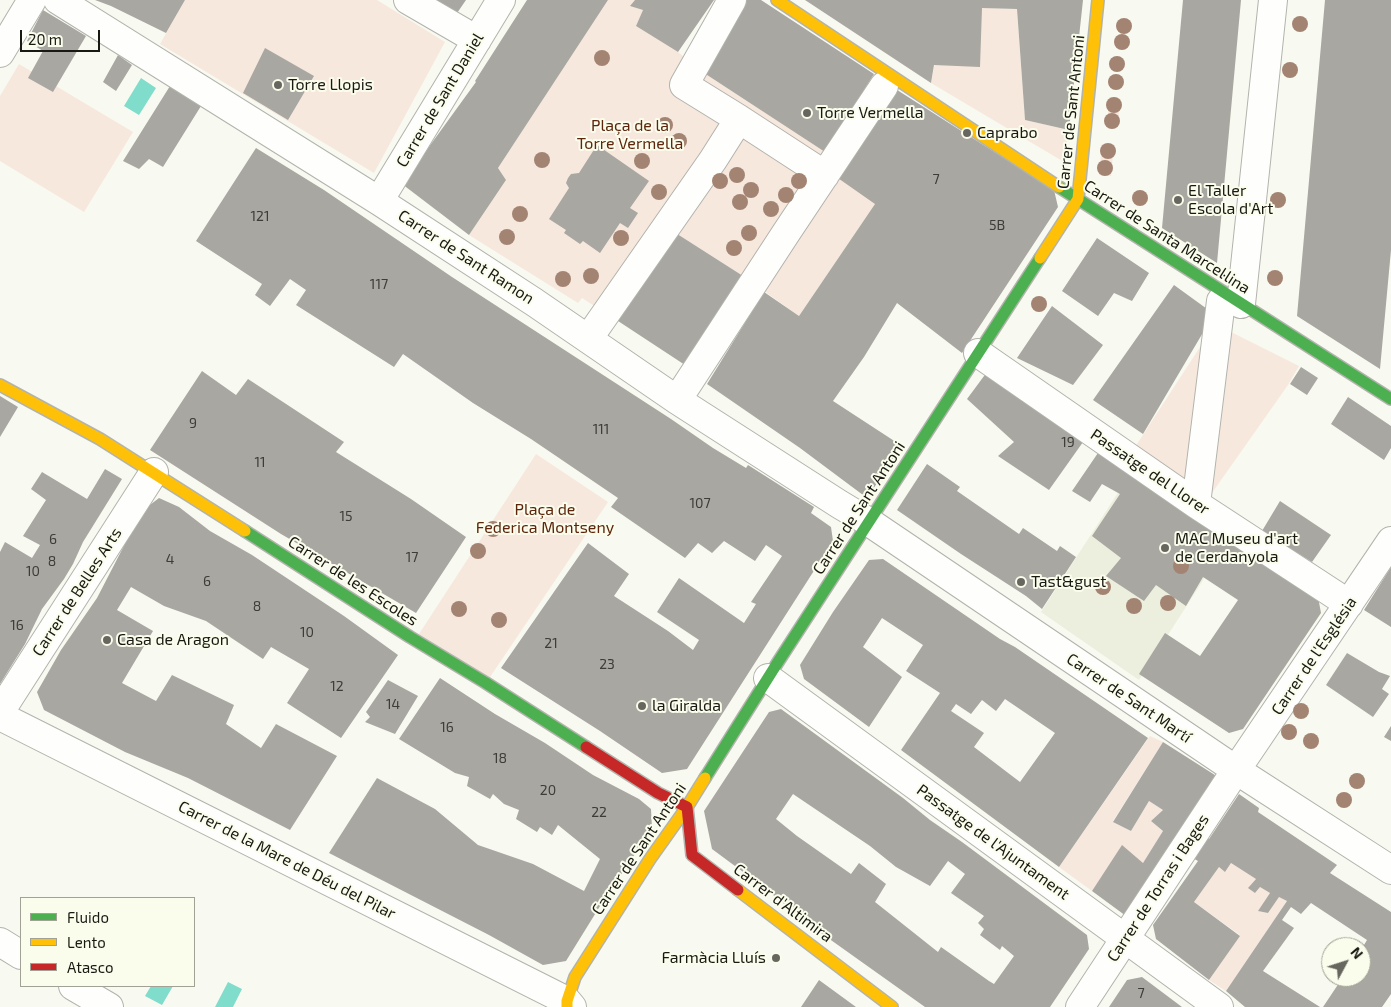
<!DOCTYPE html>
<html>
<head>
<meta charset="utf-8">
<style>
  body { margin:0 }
  #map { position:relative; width:1391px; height:1007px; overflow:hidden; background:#f8f9f0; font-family:"Exo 2",sans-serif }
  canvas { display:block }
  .legend { position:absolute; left:20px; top:897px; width:175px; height:90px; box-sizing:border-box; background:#fbfdec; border:1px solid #a1a295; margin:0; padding:6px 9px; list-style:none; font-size:15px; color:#191913 }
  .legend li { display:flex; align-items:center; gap:10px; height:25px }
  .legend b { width:25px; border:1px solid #a1a295 }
  .north { position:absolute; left:1321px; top:937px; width:50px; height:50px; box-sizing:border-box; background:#fbfdec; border:1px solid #a1a295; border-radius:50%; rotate:50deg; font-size:14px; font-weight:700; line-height:20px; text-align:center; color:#191913 }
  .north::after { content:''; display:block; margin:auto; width:18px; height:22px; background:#676760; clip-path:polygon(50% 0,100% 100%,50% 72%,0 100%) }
  .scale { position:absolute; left:20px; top:30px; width:80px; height:22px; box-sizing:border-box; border:2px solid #191913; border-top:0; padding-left:6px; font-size:15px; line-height:18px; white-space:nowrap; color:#191913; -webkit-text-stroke:4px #fbfdec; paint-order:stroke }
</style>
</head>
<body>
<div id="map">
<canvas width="1391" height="1007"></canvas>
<ul class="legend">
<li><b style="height:6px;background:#4caf50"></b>Fluido</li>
<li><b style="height:6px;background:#ffc107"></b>Lento</li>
<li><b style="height:6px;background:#c62828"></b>Atasco</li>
</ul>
<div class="north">N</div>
<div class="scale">20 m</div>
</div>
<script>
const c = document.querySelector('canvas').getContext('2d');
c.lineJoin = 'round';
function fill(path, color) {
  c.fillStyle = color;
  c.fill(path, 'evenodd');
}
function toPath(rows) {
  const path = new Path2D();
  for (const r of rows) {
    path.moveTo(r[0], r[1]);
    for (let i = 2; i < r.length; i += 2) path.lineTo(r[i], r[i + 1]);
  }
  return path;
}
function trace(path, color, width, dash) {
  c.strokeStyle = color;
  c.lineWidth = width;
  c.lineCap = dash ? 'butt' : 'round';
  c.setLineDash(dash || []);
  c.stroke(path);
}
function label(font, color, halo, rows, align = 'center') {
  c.font = font + ' "Exo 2",sans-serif';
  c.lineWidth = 4;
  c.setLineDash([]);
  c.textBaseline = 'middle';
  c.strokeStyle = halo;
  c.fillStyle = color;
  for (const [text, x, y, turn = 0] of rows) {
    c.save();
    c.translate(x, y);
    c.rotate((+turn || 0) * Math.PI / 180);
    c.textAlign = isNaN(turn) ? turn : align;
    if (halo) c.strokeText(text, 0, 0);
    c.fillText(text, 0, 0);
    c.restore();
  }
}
fill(toPath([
  [1134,468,1232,535,1139,680,1041,612]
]), '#eceede');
fill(toPath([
  [185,0,377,0,445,42,374,173,160,44],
  [608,0,635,0,631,6,643,10,636,26,678,52,701,71,842,163,875,204,799,316,743,276,660,223,599,309,582,298,578,303,469,235,506,180,498,168],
  [946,6,1017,9,1025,120,1069,130,1064,162,931,83],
  [19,64,133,132,84,212,0,161,0,96],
  [1109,97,1120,98,1118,127,1107,127],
  [1102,144,1114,144,1111,176,1099,175],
  [1215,324,1299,366,1288,385,1207,500,1135,447],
  [536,454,608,502,486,683,419,634],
  [1150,736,1163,742,1113,821,1131,831,1149,801,1163,810,1151,821,1163,831,1143,863,1122,846,1092,891,1059,867],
  [1231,863,1256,879,1249,887,1255,893,1260,887,1270,893,1259,911,1268,913,1279,897,1287,901,1226,991,1209,980,1240,935,1194,902,1219,867,1225,872]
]), '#f7e8de');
fill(toPath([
  [141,78,156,88,139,115,124,106],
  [228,982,242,989,233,1007,215,1007],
  [151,986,173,986,162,1005,145,996]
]), '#80dccb');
fill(toPath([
  [95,0,185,0,166,33,111,6],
  [419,0,466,0,453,19],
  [527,0,608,0,498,168,506,180,469,235,402,184,476,82,475,81],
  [635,0,714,0,678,52,636,26,643,10,630,6],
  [744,0,761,0,874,74,825,152,701,71],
  [805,0,1083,0,1069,130,1025,120,1017,9,982,8,980,67,934,65,931,83],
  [1183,0,1241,0,1217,263,1162,228],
  [1325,0,1391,0,1391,250,1380,369,1297,316],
  [43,10,86,36,53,92,28,78,43,51,27,41],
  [265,48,314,76,288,120,243,93],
  [118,55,132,65,116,91,103,82],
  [170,86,201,106,163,167,149,159,139,169,123,161],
  [894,88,1054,190,1058,207,962,353,897,303,864,357,833,401,902,446,867,498,800,448,707,384,764,292,799,316,875,204,835,176],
  [597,145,649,181,630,208,638,213,628,228,620,223,600,253,583,241,580,244,564,233,566,230,549,219,569,188,566,183,568,178,571,174,579,173],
  [256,148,324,190,452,277,671,419,713,448,746,468,748,465,814,507,811,513,831,527,833,541,687,769,662,773,600,731,501,668,588,543,629,574,614,596,668,631,693,650,699,640,657,612,679,578,744,623,756,604,751,602,782,556,766,545,755,561,724,541,712,553,698,543,685,558,611,507,618,498,531,439,473,403,403,354,394,367,296,305,306,290,290,279,270,306,255,295,262,284,196,241],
  [671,230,743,276,685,365,615,319],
  [1097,238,1149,273,1132,301,1114,293,1098,316,1062,291],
  [1174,285,1214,314,1143,434,1093,400],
  [1052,306,1103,345,1073,385,1017,358],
  [1301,367,1318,378,1307,395,1290,384],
  [202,371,236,395,248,379,344,442,336,452,411,499,466,537,416,613,281,534,150,450],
  [987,372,1088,435,1049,490,998,456,1014,442,967,399],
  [0,396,18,407,0,437],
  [1348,397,1391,426,1391,448,1384,460,1331,424],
  [1100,450,1318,597,1321,613,1243,729,1229,733,1139,674,1165,633,1200,656,1238,600,1203,577,1186,606,1156,585,1144,601,1106,576,1121,558,1092,536,1120,494,1102,484,1090,502,1072,491],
  [927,464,960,487,957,491,1019,534,1023,528,1057,551,1060,546,1076,557,1042,609,1026,596,961,554,897,510],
  [105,469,122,479,83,542,73,564,64,579,42,609,25,644,0,684,0,552,5,542,32,558,40,545,23,536,46,500,31,489,42,472,87,499],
  [159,498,179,507,210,531,252,555,344,616,398,655,341,738,287,703,309,669,271,647,263,659,206,621,164,606,131,587,117,610,153,631,122,683,156,701,172,675,234,705,226,724,261,748,276,724,337,756,290,830,188,778,125,752,44,710,37,692,61,650,97,598,142,511],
  [1280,501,1331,535,1312,562,1262,531],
  [883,559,1000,639,1015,647,1148,738,1059,867,901,750,940,693,906,671,923,645,882,618,863,647,902,677,869,727,804,679,800,665,833,612,869,560],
  [1005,699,1055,733,1020,782,974,747,984,733,951,711,956,704,971,714,982,700,996,711],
  [1391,567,1391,627,1364,610],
  [1347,653,1379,672,1390,676,1382,689,1389,694,1373,717,1326,685],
  [440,678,495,714,545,743,593,775,639,799,651,809,652,829,605,898,566,961,543,965,489,935,329,853,377,778,435,809,478,845,533,864,584,891,600,859,558,825,552,835,540,827,537,832,516,819,519,810,504,804,493,794,490,799,467,786,469,777,455,773,399,739],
  [388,680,418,696,395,734,365,722,370,717,366,712],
  [781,709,903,798,930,820,962,842,1087,935,1089,949,1050,1007,925,1007,814,928,762,886,712,849,704,811,769,712],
  [793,794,870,846,896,867,930,886,948,861,965,874,951,893,984,916,978,923,984,929,980,935,1000,950,1002,946,1014,956,994,984,989,981,941,947,938,952,875,902,886,884,859,863,851,874,797,836,776,819],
  [1391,726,1391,741,1384,737],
  [1163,742,1218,777,1126,916,1092,891,1122,845,1143,863,1163,831,1151,821,1163,810,1149,801,1131,831,1113,822],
  [1239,794,1259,808,1258,812,1337,865,1330,873,1391,912,1391,994,1382,1007,1323,1007,1343,977,1361,977,1361,950,1367,940,1311,903,1301,914,1291,907,1282,920,1294,928,1263,971,1320,1007,1245,1007,1226,991,1287,901,1279,897,1268,913,1258,911,1270,893,1260,887,1255,893,1248,888,1256,879,1231,863,1225,872,1219,867,1194,902,1240,936,1209,980,1156,939,1153,925,1198,861,1191,857,1205,837,1209,839],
  [1142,977,1182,1007,1109,1007,1127,980],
  [819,980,856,1007,801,1007]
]), '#a8a7a1');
const street = toPath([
  [58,0,379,201,534,302,677,400,839,504,869,522,1236,770,1391,870],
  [408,0,477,40],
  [0,53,32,0],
  [739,119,825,175],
  [379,201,501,0],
  [1241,304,1273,0],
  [588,339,713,160,739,119,684,85,732,0],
  [978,353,1196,504,1349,604],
  [677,400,786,233,884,86],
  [1196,504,1221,301],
  [768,678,1219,1007],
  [0,712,154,472],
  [0,716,567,1001,572,1007],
  [0,942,21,955],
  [73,986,109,1007],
  [1080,1007,1236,770,1391,541]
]);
const fast = toPath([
  [1059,187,1391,399],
  [245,531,410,637,486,683,586,747],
  [705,778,778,662,1040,258]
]);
const slow = toPath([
  [777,0,1059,187],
  [1040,258,1078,199,1098,0],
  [0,385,100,439,245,531],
  [738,890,892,1007],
  [567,1007,567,1001,575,977,650,859,687,807,705,778]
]);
const jam = toPath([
  [586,747,658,793,687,807,692,855,738,890]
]);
trace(street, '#b2b3ac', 30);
trace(fast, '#b2b3ac', 14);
trace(slow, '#b2b3ac', 14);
trace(jam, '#b2b3ac', 14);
trace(street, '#fefefd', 28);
trace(fast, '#4caf50', 11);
trace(slow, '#ffc107', 11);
trace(jam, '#c62828', 11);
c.fillStyle = '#a38473';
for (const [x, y] of [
  [1300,24],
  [1124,26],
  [1122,42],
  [602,58],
  [1117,64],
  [1290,70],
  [1116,82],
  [1114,105],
  [1112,121],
  [665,125],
  [679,141],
  [1108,151],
  [542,160],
  [642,161],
  [1105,168],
  [737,175],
  [720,181],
  [799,181],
  [751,190],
  [659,192],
  [786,195],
  [1140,198],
  [1278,200],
  [740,202],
  [771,209],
  [520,214],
  [749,233],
  [507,237],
  [621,238],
  [734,248],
  [591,276],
  [1275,278],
  [563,279],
  [1039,304],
  [493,529],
  [478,551],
  [1181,566],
  [1103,587],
  [1168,603],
  [1134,606],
  [459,609],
  [499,620],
  [1301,711],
  [1289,732],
  [1311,741],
  [1357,781],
  [1344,800]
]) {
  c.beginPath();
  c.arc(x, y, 8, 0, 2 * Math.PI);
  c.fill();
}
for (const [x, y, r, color] of [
  [278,85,5,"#676760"],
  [807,113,5,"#676760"],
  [967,133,5,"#676760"],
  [1178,200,5,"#676760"],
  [1165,548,5,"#676760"],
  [1021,582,5,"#676760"],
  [107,640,5,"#676760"],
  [642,706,5,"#676760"],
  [776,958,5,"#676760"]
]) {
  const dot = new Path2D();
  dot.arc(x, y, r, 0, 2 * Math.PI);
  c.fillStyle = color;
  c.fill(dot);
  trace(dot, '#fbfdec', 2);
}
label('14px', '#3d3c36', null, [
  ["7",936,179],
  ["121",260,216],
  ["5B",997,225],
  ["117",379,284],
  ["9",193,423],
  ["111",601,429],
  ["19",1068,442],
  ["11",260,462],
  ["107",700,503],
  ["15",346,516],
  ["6",53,539],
  ["17",412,557],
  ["4",170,559],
  ["8",52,561],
  ["10",33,571],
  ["6",207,581],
  ["8",257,606],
  ["16",17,625],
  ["10",307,632],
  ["21",551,643],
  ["23",607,664],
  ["12",337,686],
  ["14",393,704],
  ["16",447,727],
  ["18",500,758],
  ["20",548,790],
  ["22",599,812],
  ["7",1141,993]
]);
label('16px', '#191913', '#fbfdec', [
  ["Torre Llopis",288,85],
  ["Torre Vermella",817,113],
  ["Caprabo",977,133],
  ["El Taller",1188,191],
  ["Escola d'Art",1188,209],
  ["MAC Museu d'art",1175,539],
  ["de Cerdanyola",1175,557],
  ["Tast&gust",1031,582],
  ["Casa de Aragon",117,640],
  ["la Giralda",652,706],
  ["Farmàcia Lluís",766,958,"right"]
], 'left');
label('16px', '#191913', '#fbfdec', [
  ["Carrer de Sant Daniel",440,100,-59],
  ["Carrer de Sant Antoni",1071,112,-84],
  ["Carrer de Santa Marcel·lina",1167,237,33],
  ["Carrer de Sant Ramon",466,257,33],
  ["Passatge del Llorer",1150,472,34],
  ["Carrer de Sant Antoni",859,508,-57],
  ["Carrer de les Escoles",353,581,33],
  ["Carrer de Belles Arts",77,592,-57],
  ["Carrer de l'Església",1314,656,-56],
  ["Carrer de Sant Martí",1129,698,34],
  ["Passatge de l'Ajuntament",993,842,36],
  ["Carrer de Sant Antoni",639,849,-56],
  ["Carrer de la Mare de Déu del Pilar",287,860,27],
  ["Carrer de Torras i Bages",1158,888,-57],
  ["Carrer d'Altimira",783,903,37]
]);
label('16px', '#5d250c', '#fbfdec', [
  ["Plaça de la",630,126],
  ["Torre Vermella",630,144],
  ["Plaça de",545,510],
  ["Federica Montseny",545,528]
]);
</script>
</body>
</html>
